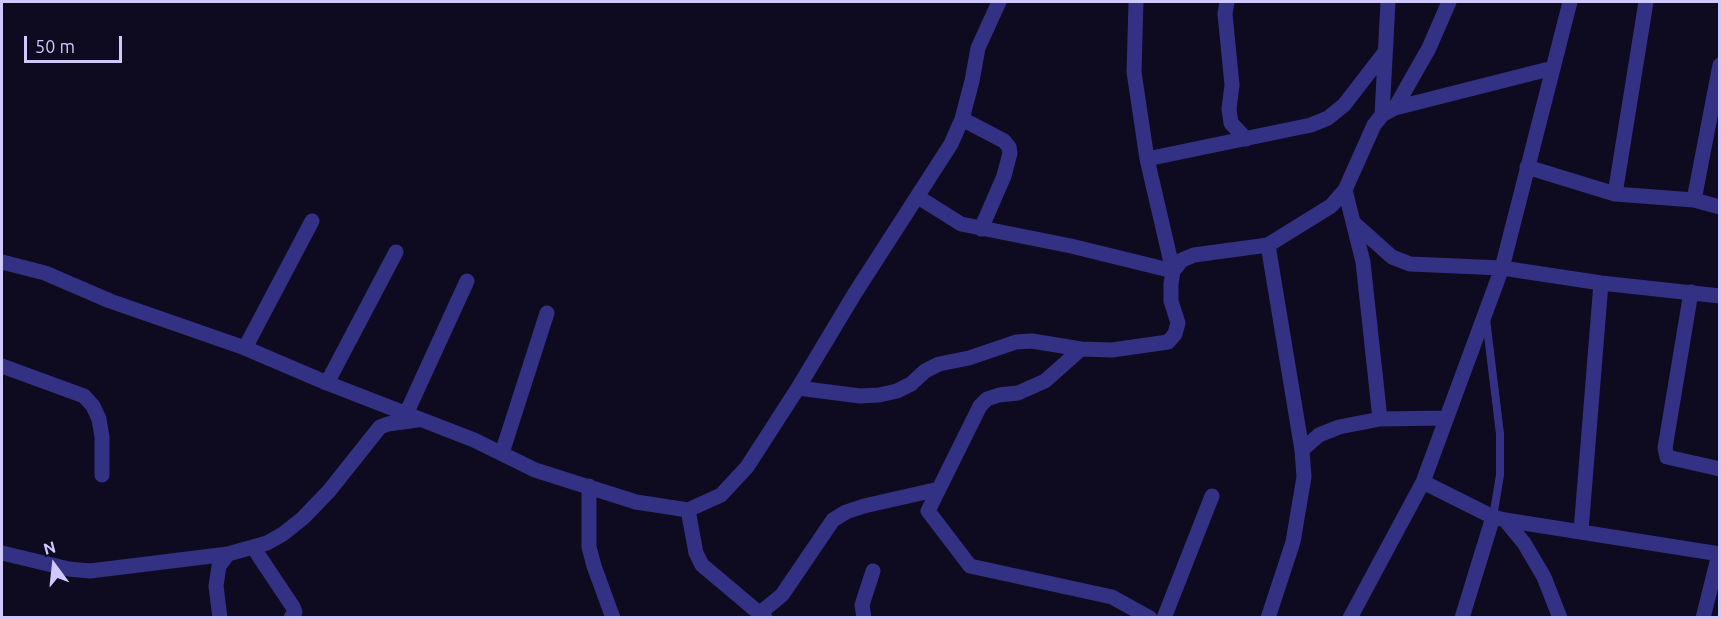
<!DOCTYPE html>
<html>
<head>
<meta charset="utf-8">
<style>
  body { margin:0 }
  #map { position:relative; width:1721px; height:619px; overflow:hidden; background:#0e0a20; font-family:Ubuntu,sans-serif }
  canvas { display:block }
  .frame { position:absolute; inset:0; border:3px solid #cfc9ff; pointer-events:none }
  .north { position:absolute; left:24px; top:535px; width:60px; height:60px; -webkit-text-stroke:4px #0e0a20; paint-order:stroke; rotate:345deg; font-size:16px; font-weight:700; line-height:24px; text-align:center; color:#cfc9ff }
  .north::after { content:''; display:block; margin:auto; width:21px; height:27px; background:#cfc9ff; clip-path:polygon(50% 0,100% 100%,50% 72%,0 100%) }
  .scale { position:absolute; left:24px; top:36px; width:98px; height:27px; box-sizing:border-box; border:3px solid #cfc9ff; border-top:0; padding-left:8px; font-size:18px; line-height:21px; white-space:nowrap; color:#cfc9ff; -webkit-text-stroke:4px #0e0a20; paint-order:stroke }
</style>
</head>
<body>
<div id="map">
<canvas width="1721" height="619"></canvas>
<div class="frame"></div>
<div class="north">N</div>
<div class="scale">50 m</div>
</div>
<script>
const c = document.querySelector('canvas').getContext('2d');
c.lineJoin = 'round';
function toPath(rows) {
  const path = new Path2D();
  for (const r of rows) {
    path.moveTo(r[0], r[1]);
    for (let i = 2; i < r.length; i += 2) path.lineTo(r[i], r[i + 1]);
  }
  return path;
}
function trace(path, color, width, dash) {
  c.strokeStyle = color;
  c.lineWidth = width;
  c.lineCap = dash ? 'butt' : 'round';
  c.setLineDash(dash || []);
  c.stroke(path);
}
trace(toPath([
  [1486,319,1500,434,1500,475,1493,517]
]), '#333183', 8);
trace(toPath([
  [1227,2,1225,14,1232,85,1229,109,1231,123,1246,139],
  [1395,108,1429,48,1449,2],
  [1382,115,1388,2],
  [962,119,1004,141,1009,147,1010,153,1004,176,981,229],
  [1147,159,1311,125,1328,118,1344,105,1385,52],
  [1527,167,1615,194,1694,200,1720,207],
  [1345,190,1363,262,1380,419,1446,418],
  [1615,194,1646,2],
  [918,197,961,224,1071,246,1173,271],
  [1694,200,1720,65],
  [1355,224,1392,257,1410,264,1502,268,1601,283,1720,296],
  [1268,245,1302,450,1304,477,1293,542,1268,618],
  [2,262,45,273,110,301,245,348,327,383,474,440,535,470,636,502,688,510,721,495,747,467,798,388,855,293,951,144,962,119,972,81,978,48,999,2],
  [1173,271,1182,260,1194,255,1268,245,1331,206,1345,190,1374,125,1382,115,1395,108,1553,68],
  [1691,292,1665,448,1667,457,1720,469],
  [245,348,312,221],
  [1081,349,1045,381,1018,393,999,395,987,399,980,406,928,511,970,566,1112,597,1150,618],
  [2,366,84,396,93,406,99,419,102,437,102,475],
  [327,383,396,252],
  [798,388,860,396,879,395,897,391,911,384,925,371,939,364,969,358,1016,342,1032,341,1081,349,1112,350,1168,342,1175,334,1178,323,1171,301,1171,284,1173,271,1147,159,1134,72,1136,2],
  [406,414,467,281],
  [1302,450,1319,435,1339,427,1380,419],
  [502,453,547,313],
  [1423,482,1493,517,1505,520,1720,554],
  [589,486,589,547,594,566,613,618],
  [688,510,696,553,702,565,765,618],
  [1505,520,1524,543,1544,577,1560,618],
  [1581,531,1601,283],
  [253,547,293,607,295,612,291,618],
  [2,553,69,569,90,571,228,554,267,543,283,534,303,518,329,491,380,427,388,424,417,420],
  [760,613,782,595,833,520,846,512,864,506,939,489],
  [220,618,216,586,219,566,228,554],
  [864,618,862,605,873,571],
  [1164,618,1212,496],
  [1350,618,1423,482,1502,268,1570,2],
  [1462,618,1493,517],
  [1703,618,1719,554]
]), '#333183', 15);
</script>
</body>
</html>
